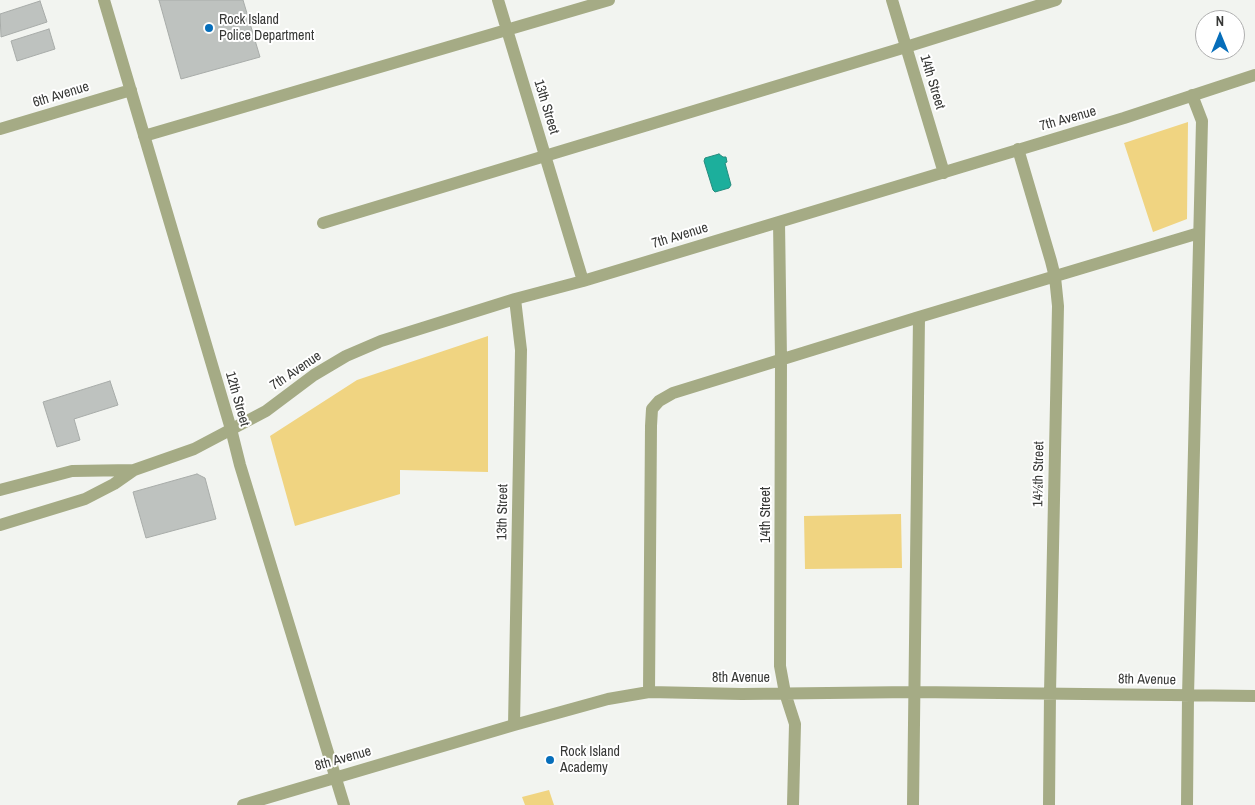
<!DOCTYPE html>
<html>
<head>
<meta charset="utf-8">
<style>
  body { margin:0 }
  #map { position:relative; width:1255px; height:805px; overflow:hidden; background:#f2f4f0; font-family:"Archivo Narrow",sans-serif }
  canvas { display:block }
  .north { position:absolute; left:1195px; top:10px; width:50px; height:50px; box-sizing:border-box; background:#fff; border:1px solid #afafaf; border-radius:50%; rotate:0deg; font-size:14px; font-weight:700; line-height:20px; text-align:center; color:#373836 }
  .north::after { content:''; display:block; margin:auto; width:18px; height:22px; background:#066eba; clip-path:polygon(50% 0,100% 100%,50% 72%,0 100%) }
</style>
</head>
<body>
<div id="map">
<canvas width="1255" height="805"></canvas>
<div class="north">N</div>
</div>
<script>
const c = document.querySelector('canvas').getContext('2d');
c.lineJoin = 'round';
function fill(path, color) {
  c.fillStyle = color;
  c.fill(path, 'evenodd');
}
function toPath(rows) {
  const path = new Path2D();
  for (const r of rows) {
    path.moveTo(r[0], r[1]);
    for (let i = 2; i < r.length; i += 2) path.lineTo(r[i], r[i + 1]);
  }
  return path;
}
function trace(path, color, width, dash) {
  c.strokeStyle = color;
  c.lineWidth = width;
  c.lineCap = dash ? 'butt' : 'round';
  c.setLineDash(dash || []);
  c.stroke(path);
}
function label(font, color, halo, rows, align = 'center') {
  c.font = font + ' "Archivo Narrow",sans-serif';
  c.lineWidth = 4;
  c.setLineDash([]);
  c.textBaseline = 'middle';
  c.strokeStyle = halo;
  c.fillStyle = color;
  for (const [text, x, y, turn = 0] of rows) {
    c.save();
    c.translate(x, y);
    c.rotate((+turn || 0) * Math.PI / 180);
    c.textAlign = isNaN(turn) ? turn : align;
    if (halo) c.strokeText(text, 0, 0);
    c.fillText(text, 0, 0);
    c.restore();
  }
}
fill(toPath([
  [1188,122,1187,219,1153,232,1124,143],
  [488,336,488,472,400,470,400,494,295,526,270,436,357,380],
  [901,514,902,568,805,569,804,516],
  [549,790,554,805,525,805,522,797]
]), '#f0d481');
const water = toPath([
  [719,154,723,157,726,157,727,162,725,163,731,185,729,188,715,192,713,190,704,161,705,158,719,154]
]);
fill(water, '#1caf9c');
trace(water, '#248b7d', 1);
const building = toPath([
  [159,0,243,0,260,57,181,79,159,0],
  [40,1,47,22,1,37,0,14,40,1],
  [49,29,55,49,17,61,11,41,49,29],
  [110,381,118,405,74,419,80,440,57,447,43,402,110,381],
  [197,474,205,478,216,519,146,538,133,492,197,474]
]);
fill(building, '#bec2bf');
trace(building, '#a8aca9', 1);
trace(toPath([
  [104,0,231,429,240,465,344,805],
  [498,0,583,281],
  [892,0,944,173],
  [0,129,131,90],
  [144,136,609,0],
  [1018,149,1051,261,1055,277,1058,306,1050,693,1049,805],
  [779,222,781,359,780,666,785,693,795,724,793,805],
  [323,223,906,47,1056,0],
  [0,490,72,471,134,470],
  [0,525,85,499,114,484,134,470,194,449,266,411,314,375,346,356,381,341,515,299,583,281,1124,118,1255,75],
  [649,692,651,426,652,409,659,401,673,393,919,317,1199,233],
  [514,725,521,350,515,299],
  [243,805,514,725,608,699,649,692,742,694,914,692,1255,696],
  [913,805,919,317],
  [1187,805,1188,696,1202,121,1192,95]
]), '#a5ab85', 12);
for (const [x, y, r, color] of [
  [209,28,5,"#066eba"],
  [550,760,5,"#066eba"]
]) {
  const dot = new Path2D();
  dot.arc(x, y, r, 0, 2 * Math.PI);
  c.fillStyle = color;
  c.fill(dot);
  trace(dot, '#fff', 2);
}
label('14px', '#373836', '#fff', [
  ["Rock Island",219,20],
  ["Police Department",219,36],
  ["Rock Island",560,752],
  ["Academy",560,768]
], 'left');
label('14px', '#373836', '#fff', [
  ["14th Street",932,82,73],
  ["6th Avenue",61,95,-17],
  ["13th Street",546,107,73],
  ["7th Avenue",1068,119,-16],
  ["7th Avenue",680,236,-17],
  ["7th Avenue",296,371,-34],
  ["12th Street",237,399,74],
  ["14½th Street",1039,474,-89],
  ["13th Street",503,512,-89],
  ["14th Street",766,515,-90],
  ["8th Avenue",741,678],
  ["8th Avenue",1147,680,1],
  ["8th Avenue",343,759,-16]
]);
</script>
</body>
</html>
